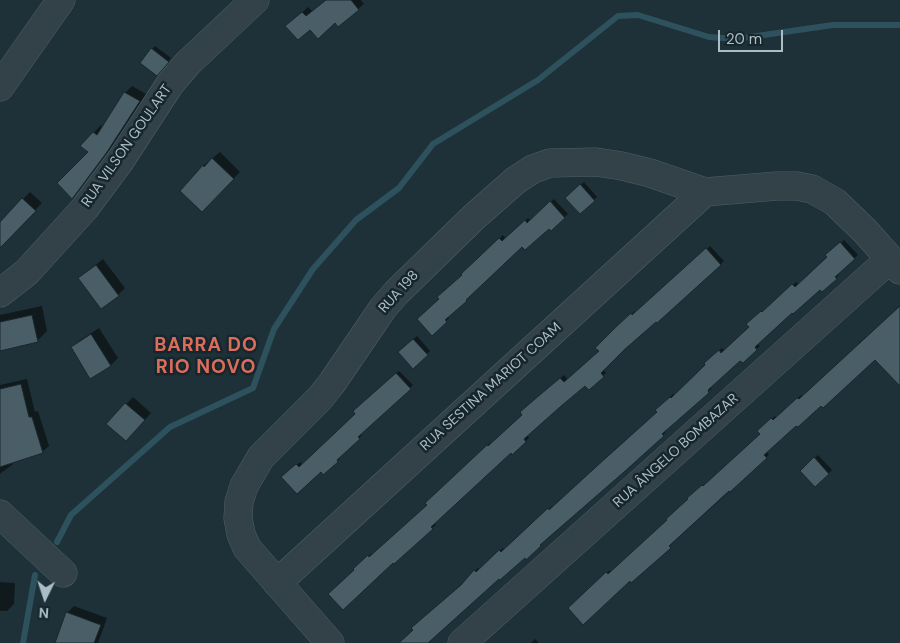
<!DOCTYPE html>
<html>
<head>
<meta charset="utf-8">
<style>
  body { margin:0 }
  #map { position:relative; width:900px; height:643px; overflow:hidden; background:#1e3138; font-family:"DM Sans",sans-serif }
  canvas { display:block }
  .north { position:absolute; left:20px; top:573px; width:50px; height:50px; -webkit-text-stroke:4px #17262c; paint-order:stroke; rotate:184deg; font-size:14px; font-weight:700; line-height:20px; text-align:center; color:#abbdc5 }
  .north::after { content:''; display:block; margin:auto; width:18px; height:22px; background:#abbdc5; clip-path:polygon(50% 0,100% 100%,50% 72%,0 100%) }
  .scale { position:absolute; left:718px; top:30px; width:65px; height:22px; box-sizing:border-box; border:2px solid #abbdc5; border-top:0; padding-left:6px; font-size:15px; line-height:18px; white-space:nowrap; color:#abbdc5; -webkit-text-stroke:4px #17262c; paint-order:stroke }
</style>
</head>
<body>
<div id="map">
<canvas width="900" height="643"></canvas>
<div class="north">N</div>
<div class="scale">20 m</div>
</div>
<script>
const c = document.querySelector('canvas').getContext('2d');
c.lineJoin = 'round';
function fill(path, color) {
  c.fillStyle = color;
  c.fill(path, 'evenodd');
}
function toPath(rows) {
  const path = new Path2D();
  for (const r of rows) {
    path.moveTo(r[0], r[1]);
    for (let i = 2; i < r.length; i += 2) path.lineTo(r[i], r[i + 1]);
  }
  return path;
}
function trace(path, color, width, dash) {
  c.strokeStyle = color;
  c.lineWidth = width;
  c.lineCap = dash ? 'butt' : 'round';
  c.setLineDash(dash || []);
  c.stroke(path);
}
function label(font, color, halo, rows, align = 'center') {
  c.font = font + ' "DM Sans",sans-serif';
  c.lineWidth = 5;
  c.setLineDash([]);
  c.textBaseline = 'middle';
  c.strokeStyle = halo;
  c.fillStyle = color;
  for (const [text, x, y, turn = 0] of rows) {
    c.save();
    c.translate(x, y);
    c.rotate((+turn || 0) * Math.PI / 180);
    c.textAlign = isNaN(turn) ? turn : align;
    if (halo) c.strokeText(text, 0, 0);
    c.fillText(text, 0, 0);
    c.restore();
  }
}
fill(toPath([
  [326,0,361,0,364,4,338,25,335,21,310,28,293,21,308,7,312,11],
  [155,46,171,58,160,71,152,49],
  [132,86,146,94,114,144,72,197,90,152,82,145,101,125,103,128,125,93],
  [220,152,240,172,202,210,182,191,203,166],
  [584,182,597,197,581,212,567,198],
  [30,192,42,203,7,239,0,233,0,223],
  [554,199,568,214,551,229,549,227,522,245,448,316,449,318,432,334,440,299,463,274,503,235,506,239,528,218,530,220],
  [844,240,858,255,838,273,839,275,822,290,820,288,757,343,760,346,743,361,740,359,710,387,712,388,665,430,666,432,663,435,542,541,526,558,525,556,499,577,426,643,400,643,478,568,480,570,503,548,505,550,552,506,553,507,658,412,660,407,673,394,675,396,707,365,709,360,722,348,725,351,750,327,751,321,765,309,766,310,796,282,799,285],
  [710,246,724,261,603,369,606,373,589,389,585,384,527,435,529,438,512,453,511,452,434,523,436,525,432,528,395,562,330,594,372,553,373,555,429,505,427,503,491,442,492,444,524,415,525,409,564,375,568,380,600,351,621,324,635,311,636,313],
  [103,259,125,288,118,295,80,278],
  [42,306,47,331,37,341,0,350,0,315],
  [897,311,900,314,900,385,875,358,796,424,766,452,769,454,766,458,631,581,630,579,569,609,610,570,611,572,669,520,692,495,706,483,707,484,761,434,758,431,775,416,777,418,801,395,802,397,858,346,860,342],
  [99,328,118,358,111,365,91,377,72,348,79,341],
  [417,336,430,351,413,367,400,352],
  [399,371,413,385,360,433,362,435,339,457,340,458,337,461,321,471,283,477,300,462,303,465,356,414,354,411],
  [27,379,35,412,38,411,49,446,42,452,12,462,13,464,0,474,0,385],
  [133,397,151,413,133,433,108,423],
  [818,455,832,470,815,486,801,471],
  [0,582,15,583,14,604,7,611,0,611],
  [74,606,107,618,98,643,56,643,67,613],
  [535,639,539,643,531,643]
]), '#0007');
trace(toPath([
  [57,542,71,515,170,427,253,388,274,329,313,269,356,220,399,188,433,144,538,80,618,16,638,15,709,37,736,39,833,25,900,25],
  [23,643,35,575]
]), '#2e515e', 6);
const building = toPath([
  [326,0,351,0,359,10,338,27,335,23,318,39,310,30,298,40,285,26,302,12,306,16,326,0],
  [151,48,169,62,157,76,140,63,151,48],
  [124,92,140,101,107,152,72,199,57,183,88,152,80,146,93,132,97,135,124,92],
  [212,158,234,179,202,212,180,191,203,165,204,167,212,158],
  [580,184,595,201,580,214,565,198,580,184],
  [22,198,36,211,0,248,0,222,22,198],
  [550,201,565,218,551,231,549,229,525,250,522,247,466,300,467,301,445,320,447,322,432,336,417,319,439,299,437,297,462,275,461,274,499,238,502,241,525,220,527,223,550,201],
  [840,242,855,259,835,277,837,279,822,292,820,290,793,314,792,313,755,347,757,350,743,363,740,361,708,390,709,393,662,434,664,436,624,472,540,545,541,546,526,560,525,558,500,580,499,579,428,643,399,643,413,630,411,628,461,585,474,570,476,572,499,550,501,552,548,508,549,510,597,466,657,412,655,410,670,397,671,398,705,365,704,363,719,350,721,353,749,327,746,324,761,311,762,312,792,284,795,287,827,257,825,255,840,242],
  [706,248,721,265,657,323,656,322,624,350,601,373,604,377,589,390,585,386,560,407,524,439,526,442,512,455,511,453,431,527,433,529,394,564,393,563,343,610,328,594,354,570,353,569,368,555,369,557,427,505,425,503,487,445,488,446,522,415,520,412,535,399,560,378,564,382,599,351,595,348,616,327,631,313,632,315,706,248],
  [96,265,119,296,101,309,78,278,96,265],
  [900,306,900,386,875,360,823,408,821,406,798,427,796,426,764,455,767,458,730,492,729,491,669,546,671,548,631,583,630,581,583,625,568,608,606,572,608,574,667,520,666,519,688,499,687,498,702,485,703,486,760,434,757,431,771,418,773,420,797,398,799,399,900,306],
  [32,315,38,342,0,351,0,322,32,315],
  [91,334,111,366,90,379,71,347,91,334],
  [413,339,428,355,413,369,398,352,413,339],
  [396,373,411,389,358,437,360,439,337,460,338,462,323,475,321,472,297,494,281,477,296,464,299,467,355,414,353,411,396,373],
  [21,384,29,417,32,417,43,453,0,467,0,389,21,384],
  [125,403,145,420,126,441,106,424,125,403],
  [814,457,829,474,815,487,800,471,814,457],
  [66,612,101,625,94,643,55,643,66,612]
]);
fill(building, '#495e67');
trace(building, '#19282e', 1);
const minor = toPath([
  [0,87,61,0],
  [0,293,27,272,85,208,120,161,170,84,188,63,255,0],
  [0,514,63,573],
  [277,583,705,192],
  [330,643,247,548,241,534,238,518,239,502,244,486,261,457,320,398,332,383,383,308,396,293,475,216,516,180,533,169,550,163,596,162,622,166,650,173,705,192,777,186,797,186,812,189,835,202,865,231,900,270],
  [462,643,890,259]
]);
trace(minor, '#4f5f66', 29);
trace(minor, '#324248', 28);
label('14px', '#abbdc5', '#17262c', [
  ["RUA VILSON GOULART",127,146,-55],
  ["RUA 198",399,292,-48],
  ["RUA SESTINA MARIOT COAM",491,387,-42],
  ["RUA ÂNGELO BOMBAZAR",676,451,-42]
]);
c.letterSpacing = '1px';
label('bold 19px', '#dc6d5b', '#17262c', [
  ["BARRA DO",206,346],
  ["RIO NOVO",206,368]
]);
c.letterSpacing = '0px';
</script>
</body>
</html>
